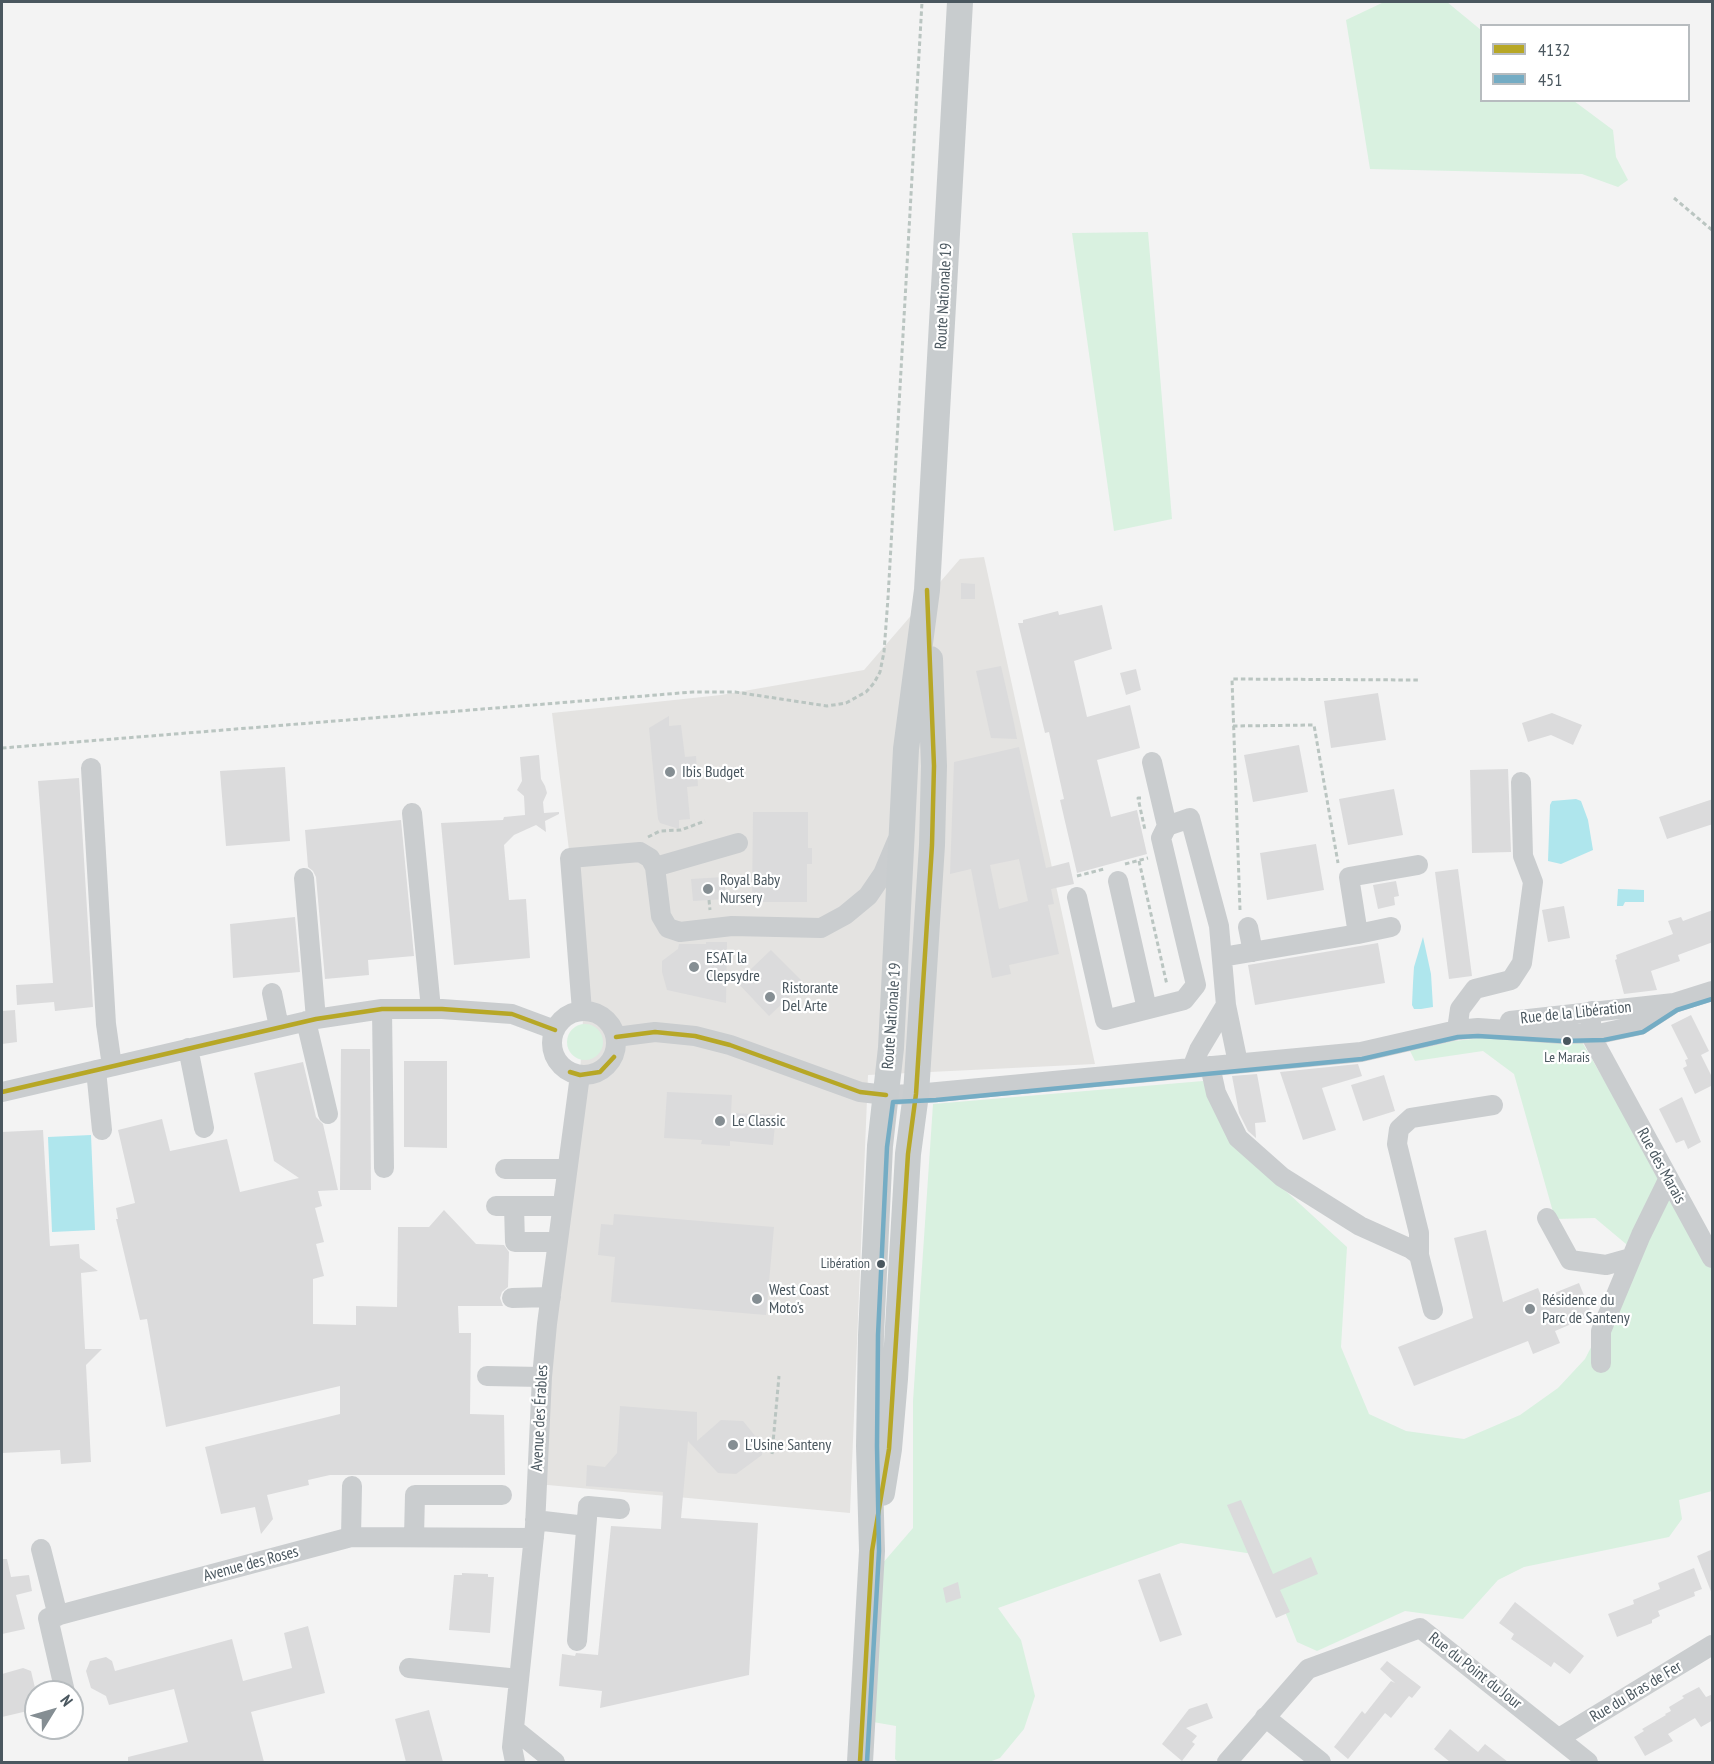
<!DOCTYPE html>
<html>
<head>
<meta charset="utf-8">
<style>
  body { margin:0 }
  #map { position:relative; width:1714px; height:1764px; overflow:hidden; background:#f3f3f3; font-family:"PT Sans Narrow",sans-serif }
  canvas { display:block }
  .frame { position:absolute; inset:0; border:3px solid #4a575f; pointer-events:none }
  .legend { position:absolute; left:1480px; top:24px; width:210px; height:78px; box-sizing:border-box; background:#fff; border:2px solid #b7bcbf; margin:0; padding:8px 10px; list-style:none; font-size:18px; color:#4a575f }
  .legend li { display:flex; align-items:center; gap:12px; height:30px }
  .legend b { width:30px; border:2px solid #b7bcbf }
  .north { position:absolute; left:24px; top:1680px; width:60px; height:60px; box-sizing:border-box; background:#fff; border:2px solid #b7bcbf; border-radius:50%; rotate:53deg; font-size:16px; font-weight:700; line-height:24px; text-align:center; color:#4a575f }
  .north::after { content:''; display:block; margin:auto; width:21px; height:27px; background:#858e93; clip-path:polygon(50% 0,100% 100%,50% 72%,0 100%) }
</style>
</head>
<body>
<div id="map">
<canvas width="1714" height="1764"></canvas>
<div class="frame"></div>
<ul class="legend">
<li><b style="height:8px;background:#b7a726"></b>4132</li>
<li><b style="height:8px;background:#74acc4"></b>451</li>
</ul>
<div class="north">N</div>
</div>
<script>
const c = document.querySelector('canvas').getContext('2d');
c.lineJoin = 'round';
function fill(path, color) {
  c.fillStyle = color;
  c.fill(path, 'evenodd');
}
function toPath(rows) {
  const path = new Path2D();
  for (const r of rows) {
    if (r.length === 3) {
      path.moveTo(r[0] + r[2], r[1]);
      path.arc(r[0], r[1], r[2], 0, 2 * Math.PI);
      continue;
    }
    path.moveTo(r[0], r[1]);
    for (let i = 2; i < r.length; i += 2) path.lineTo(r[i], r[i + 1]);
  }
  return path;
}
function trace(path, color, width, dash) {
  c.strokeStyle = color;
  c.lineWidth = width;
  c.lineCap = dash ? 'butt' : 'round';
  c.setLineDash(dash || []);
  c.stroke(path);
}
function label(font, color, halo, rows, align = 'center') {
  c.font = font + ' "PT Sans Narrow",sans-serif';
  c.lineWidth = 4.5;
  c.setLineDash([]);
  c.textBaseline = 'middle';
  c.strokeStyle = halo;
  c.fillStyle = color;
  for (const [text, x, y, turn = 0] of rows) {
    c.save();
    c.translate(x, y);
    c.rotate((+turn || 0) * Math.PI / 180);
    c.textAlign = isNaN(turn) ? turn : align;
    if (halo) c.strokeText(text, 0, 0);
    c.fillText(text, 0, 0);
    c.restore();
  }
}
fill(toPath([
  [984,557,1095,1064,868,1075,850,1513,537,1484,580,1075,583,1019,570,858,552,713,721,695,864,670,960,559]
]), '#e4e3e1');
fill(toPath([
  [1384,2,1447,2,1481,30,1482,100,1574,101,1613,130,1616,157,1628,180,1618,187,1582,174,1370,169,1346,20],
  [1148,232,1172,519,1114,531,1072,233],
  [585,1042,18],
  [1491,1037,1582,1042,1712,1266,1712,1491,1679,1500,1682,1519,1669,1537,1524,1567,1498,1580,1463,1619,1405,1611,1317,1651,1297,1642,1276,1589,1253,1554,1181,1543,998,1608,1021,1640,1035,1696,1024,1729,1000,1758,989,1762,898,1762,895,1759,896,1726,873,1722,875,1572,913,1528,913,1401,933,1104,1203,1081,1231,1141,1347,1247,1341,1347,1369,1414,1406,1431,1464,1439,1520,1415,1558,1388,1585,1359,1606,1318,1632,1249,1595,1218,1555,1219,1514,1074,1483,1051,1415,1061,1410,1051,1454,1041]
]), '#d9f1e0');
fill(toPath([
  [1576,799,1581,801,1588,820,1593,850,1561,864,1548,861,1550,805,1552,801],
  [1618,889,1644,890,1644,902,1625,902,1623,906,1617,906],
  [1423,937,1431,974,1433,1007,1421,1009,1414,1009,1412,1005,1413,983,1414,967],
  [91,1135,95,1230,52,1232,48,1137]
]), '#afe6ed');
fill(toPath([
  [961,583,975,584,975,599,961,599],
  [1102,605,1112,649,1074,661,1087,717,1130,705,1140,748,1097,760,1111,817,1137,810,1147,854,1077,873,1060,800,1064,799,1049,732,1045,733,1018,623,1023,623,1023,620,1058,611,1059,615],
  [1001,666,1014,723,1017,739,991,738,976,671],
  [1136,669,1141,690,1126,695,1120,673],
  [1378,693,1386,740,1331,748,1324,701],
  [1552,713,1582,725,1573,745,1551,735,1528,742,1522,723],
  [669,716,669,726,681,725,685,757,696,756,698,786,687,787,690,819,679,820,679,829,660,823,658,819,649,728],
  [1299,745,1308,792,1253,802,1244,755],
  [1019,747,1046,868,1069,862,1074,884,1051,889,1054,904,1048,905,1059,954,1009,965,1011,974,992,978,971,869,950,874,954,762],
  [1019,859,1028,901,999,909,990,865],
  [539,755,541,779,545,786,547,793,543,802,544,813,559,812,559,814,545,821,546,832,536,825,514,835,504,845,509,900,526,899,530,958,454,965,441,823,503,820,504,817,525,815,524,796,517,790,522,781,520,757],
  [285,767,290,841,226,846,220,771],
  [1508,769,1511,852,1472,853,1470,770],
  [79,778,93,1007,55,1011,54,1002,17,1005,16,985,53,983,38,781],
  [1394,789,1403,835,1348,845,1339,799],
  [1713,799,1713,824,1667,839,1659,817],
  [753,812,808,812,808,848,812,848,812,864,807,864,807,902,752,902],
  [401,820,414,956,368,960,369,975,325,979,316,877,313,871,308,867,305,830],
  [1316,844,1324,890,1267,900,1260,853],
  [1458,869,1472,976,1449,979,1435,872],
  [724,877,726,899,693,901,691,879],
  [1396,881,1399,896,1394,897,1395,905,1378,909,1373,885],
  [1564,906,1570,938,1548,942,1542,910],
  [1713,910,1713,942,1678,955,1680,961,1651,971,1657,990,1624,994,1615,960,1617,959,1616,955,1673,934,1668,921,1681,917,1683,921],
  [295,917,300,972,233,978,230,924],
  [706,942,727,942,726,1003,667,990,662,972,662,961,678,949,679,944,706,944],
  [1378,943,1385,983,1255,1005,1248,965],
  [771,950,804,983,769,1016,736,981,750,981,751,969],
  [15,1010,17,1042,2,1044,2,1011],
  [1691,1015,1709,1051,1701,1055,1713,1079,1713,1085,1695,1094,1683,1068,1687,1066,1685,1060,1688,1059,1671,1025],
  [341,1049,370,1049,371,1190,340,1190],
  [404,1061,447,1061,447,1148,404,1147],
  [303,1062,316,1117,323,1124,338,1190,318,1191,322,1206,315,1208,324,1242,316,1244,324,1276,313,1279,313,1324,356,1325,356,1306,397,1307,398,1227,429,1227,444,1210,476,1244,504,1245,509,1252,508,1287,502,1292,500,1298,503,1306,458,1306,459,1333,471,1333,470,1414,504,1415,505,1475,330,1475,308,1480,309,1485,267,1495,273,1519,261,1534,255,1507,221,1514,205,1447,340,1414,340,1386,166,1427,147,1319,140,1320,116,1219,118,1219,116,1208,135,1203,118,1130,162,1119,170,1151,227,1139,240,1192,299,1178,274,1161,254,1073],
  [1358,1064,1362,1076,1322,1088,1336,1130,1303,1140,1280,1072],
  [1257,1074,1266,1122,1255,1123,1256,1138,1248,1131,1239,1113,1232,1076],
  [1384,1075,1395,1111,1363,1121,1351,1085],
  [667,1092,732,1095,731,1113,776,1115,773,1145,730,1141,730,1146,701,1144,702,1140,664,1138],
  [1682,1097,1701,1142,1688,1149,1684,1140,1676,1143,1659,1109],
  [43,1130,50,1246,79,1244,80,1258,98,1271,81,1273,85,1349,102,1349,86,1365,91,1462,61,1464,60,1450,2,1453,2,1132],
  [614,1214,774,1227,766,1315,611,1302,615,1257,598,1255,601,1224,613,1225],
  [1486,1230,1503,1302,1538,1288,1542,1298,1579,1283,1592,1315,1555,1331,1560,1343,1533,1354,1528,1341,1414,1386,1398,1347,1473,1318,1454,1238],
  [620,1406,697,1412,697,1441,721,1420,743,1421,756,1437,759,1436,763,1448,762,1455,736,1474,718,1473,688,1441,681,1518,758,1523,749,1675,600,1708,602,1691,559,1686,562,1654,575,1656,576,1653,598,1655,611,1526,661,1529,663,1492,586,1486,587,1465,605,1467,617,1453],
  [1241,1500,1273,1574,1311,1557,1318,1574,1280,1590,1290,1612,1276,1618,1227,1505],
  [1713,1549,1713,1593,1712,1594,1697,1556],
  [2,1559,7,1559,11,1577,29,1575,32,1591,16,1595,25,1629,2,1634],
  [1694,1568,1702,1589,1694,1592,1695,1596,1658,1611,1660,1616,1652,1620,1652,1623,1617,1637,1608,1614,1634,1604,1633,1600,1660,1589,1658,1583],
  [462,1573,488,1574,488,1577,494,1577,490,1633,449,1630,454,1575,462,1575],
  [1160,1573,1182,1635,1160,1642,1138,1580],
  [958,1582,961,1598,946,1603,943,1588],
  [1515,1602,1584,1656,1570,1674,1554,1662,1551,1667,1511,1639,1514,1634,1499,1623],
  [308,1626,325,1693,251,1712,264,1762,128,1762,128,1757,188,1742,174,1689,109,1705,106,1696,91,1688,86,1671,90,1661,106,1657,112,1661,115,1671,232,1639,243,1681,292,1668,284,1633],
  [1387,1661,1421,1687,1412,1698,1409,1696,1391,1718,1385,1713,1348,1759,1334,1747,1362,1711,1365,1714,1391,1681,1395,1683,1380,1669],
  [23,1668,31,1671,36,1692,36,1709,2,1717,2,1674],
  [1699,1687,1706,1697,1713,1694,1713,1720,1701,1727,1695,1718,1668,1734,1673,1741,1645,1756,1634,1737,1644,1731,1642,1729,1666,1715,1665,1714,1671,1711,1669,1707,1684,1698,1682,1696],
  [1207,1703,1213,1718,1186,1728,1197,1736,1192,1742,1195,1744,1182,1761,1162,1744,1189,1709],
  [429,1710,443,1762,406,1762,395,1719],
  [1450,1729,1478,1752,1485,1744,1508,1762,1450,1762,1434,1749]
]), '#dbdbdc');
trace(toPath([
  [1674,198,1712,230],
  [1233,726,1314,725,1338,863],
  [2,748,693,692,735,692,827,706,846,703,866,692,874,683,880,672,884,652,888,598,922,2],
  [1141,798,1138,798,1145,830],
  [648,837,660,831,681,830,705,821],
  [1139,861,1167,985],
  [1125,864,1148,858],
  [1077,876,1104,869],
  [709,900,710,910],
  [1240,910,1232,679,1418,680],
  [772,1454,779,1376]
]), '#bac5c1', 3, [4.5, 3]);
trace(toPath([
  [1152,762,1167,826],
  [91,768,106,1024,112,1066],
  [412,813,431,1009],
  [655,867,738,843],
  [304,878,316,1019],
  [1118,881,1147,1009],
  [1077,897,1105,1020,1184,1000,1196,985,1161,838,1167,826,1190,818,1219,926,1226,1005,1238,1063],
  [1248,927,1253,952],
  [1358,934,1391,927],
  [1222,957,1358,934,1349,877,1418,865],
  [272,993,279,1027],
  [382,1009,384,1168],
  [584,1043,32],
  [582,1011,570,858,640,852,650,858,655,867,661,916,668,928,680,932,732,926,821,928,845,915,868,896,883,874,897,841],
  [1592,1011,1590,1034,1712,1258],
  [306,1021,328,1114],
  [1510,1021,1674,1003,1712,991],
  [1457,1030,1460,1009,1475,989,1511,980,1522,963,1533,882,1523,856,1521,782],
  [616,1037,655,1032,695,1036,730,1045,860,1092,886,1095,916,1094,1361,1052,1457,1030,1478,1028,1563,1034,1603,1033,1640,1025,1674,1003],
  [188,1048,204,1128],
  [1210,1066,1216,1093,1238,1138,1282,1177,1360,1226,1411,1249,1419,1255,1433,1310],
  [1192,1068,1199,1050,1226,1005],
  [96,1070,102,1130],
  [2,1092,316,1019,382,1009,442,1009,512,1014,555,1030],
  [505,1169,567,1169],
  [496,1206,562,1206],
  [514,1206,515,1242,558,1242],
  [1547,1218,1570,1260,1606,1265,1631,1258],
  [1419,1255,1419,1233,1397,1144,1399,1129,1411,1118,1493,1105],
  [512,1298,551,1297],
  [1601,1363,1601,1331,1641,1235,1668,1180],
  [487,1376,542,1377],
  [535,1520,586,1526],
  [351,1537,352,1486],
  [414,1537,415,1495,502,1495],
  [41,1549,58,1616],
  [577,1641,588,1506,620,1509],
  [409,1668,519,1679],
  [65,1692,48,1618,351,1537,534,1538],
  [1265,1717,1321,1762],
  [514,1729,555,1762],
  [1559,1738,1712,1645],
  [515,1762,512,1747,535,1526,542,1377,547,1324,580,1075],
  [1227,1762,1308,1669,1420,1628,1588,1762]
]), '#cacdcf', 20);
trace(toPath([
  [882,1493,889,1449,895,1379,908,1154,916,1094,932,845,934,766,930,659],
  [860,1762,872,1551,869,1446,871,1335,880,1146,891,1048,906,749,927,590,960,2]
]), '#c8ccce', 26);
trace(toPath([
  [616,1037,655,1032,695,1036,730,1045,860,1092,886,1095],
  [570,1072,580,1075,600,1072,614,1057],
  [2,1092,316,1019,382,1009,442,1009,512,1014,555,1030],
  [860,1762,872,1551,889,1449,908,1154,916,1094,932,845,934,766,927,590]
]), '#b7a726', 4.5);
trace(toPath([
  [867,1762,879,1551,877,1446,878,1335,887,1147,893,1102,936,1100,1362,1059,1458,1037,1478,1036,1562,1041,1604,1040,1643,1032,1677,1010,1712,999]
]), '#74acc4', 4.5);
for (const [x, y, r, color] of [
  [670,772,6,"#858e93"],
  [708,889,6,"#858e93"],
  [694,967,6,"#858e93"],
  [770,997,6,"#858e93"],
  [1567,1041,5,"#4a575f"],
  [720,1121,6,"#858e93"],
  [881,1264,5,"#4a575f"],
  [757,1299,6,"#858e93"],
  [1530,1309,6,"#858e93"],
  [733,1445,6,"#858e93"]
]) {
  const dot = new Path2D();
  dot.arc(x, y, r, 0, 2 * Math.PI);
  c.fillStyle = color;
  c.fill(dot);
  trace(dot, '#fff', 2);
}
label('14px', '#4a575f', '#fff', [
  ["Le Marais",1567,1058],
  ["Libération",870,1264,"right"]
]);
label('16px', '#4a575f', '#fff', [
  ["Route Nationale 19",944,296,-87],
  ["Rue de la Libération",1576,1013,-6],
  ["Route Nationale 19",892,1016,-86],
  ["Rue des Marais",1661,1166,61],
  ["Avenue des Érables",540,1418,-87],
  ["Avenue des Roses",251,1564,-15],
  ["Rue du Point du Jour",1475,1671,38],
  ["Rue du Bras de Fer",1636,1692,-31]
]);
label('16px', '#4a575f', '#fff', [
  ["Ibis Budget",682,772],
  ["Royal Baby",720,880],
  ["Nursery",720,898],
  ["ESAT la",706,958],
  ["Clepsydre",706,976],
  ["Ristorante",782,988],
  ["Del Arte",782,1006],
  ["Le Classic",732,1121],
  ["West Coast",769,1290],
  ["Moto's",769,1308],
  ["Résidence du",1542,1300],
  ["Parc de Santeny",1542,1318],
  ["L'Usine Santeny",745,1445]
], 'left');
</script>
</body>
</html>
